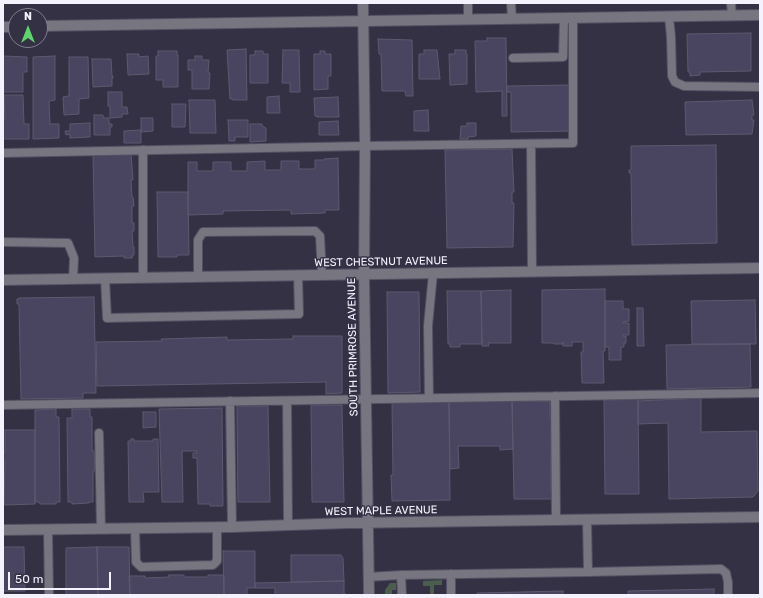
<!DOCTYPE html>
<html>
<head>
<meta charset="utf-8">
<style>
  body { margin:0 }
  #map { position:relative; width:763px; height:598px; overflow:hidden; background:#343145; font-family:Rubik,sans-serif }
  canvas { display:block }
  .frame { position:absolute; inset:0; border:4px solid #f4f3fd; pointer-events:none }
  .north { position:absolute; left:8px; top:8px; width:40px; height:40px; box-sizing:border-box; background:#343145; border:1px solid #817f8f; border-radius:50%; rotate:0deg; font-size:11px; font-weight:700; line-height:16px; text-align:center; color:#f4f3fd }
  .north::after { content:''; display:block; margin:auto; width:14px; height:18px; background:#5ed56c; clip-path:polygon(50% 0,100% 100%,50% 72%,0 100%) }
  .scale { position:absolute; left:8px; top:572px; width:103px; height:18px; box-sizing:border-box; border:2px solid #f4f3fd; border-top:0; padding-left:5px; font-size:12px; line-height:14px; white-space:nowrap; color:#f4f3fd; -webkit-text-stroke:3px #343145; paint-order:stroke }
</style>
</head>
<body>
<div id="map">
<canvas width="763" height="598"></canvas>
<div class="frame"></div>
<div class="north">N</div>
<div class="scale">50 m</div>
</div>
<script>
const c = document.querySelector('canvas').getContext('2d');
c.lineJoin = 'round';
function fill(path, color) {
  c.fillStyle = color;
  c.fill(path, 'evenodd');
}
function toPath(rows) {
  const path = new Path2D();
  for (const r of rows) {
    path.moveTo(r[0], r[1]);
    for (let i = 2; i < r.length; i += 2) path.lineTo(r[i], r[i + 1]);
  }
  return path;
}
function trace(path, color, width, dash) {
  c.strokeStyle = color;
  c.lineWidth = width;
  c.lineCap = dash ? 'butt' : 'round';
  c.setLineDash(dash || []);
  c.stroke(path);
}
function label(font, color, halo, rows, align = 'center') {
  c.font = font + ' Rubik,sans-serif';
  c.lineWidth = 3;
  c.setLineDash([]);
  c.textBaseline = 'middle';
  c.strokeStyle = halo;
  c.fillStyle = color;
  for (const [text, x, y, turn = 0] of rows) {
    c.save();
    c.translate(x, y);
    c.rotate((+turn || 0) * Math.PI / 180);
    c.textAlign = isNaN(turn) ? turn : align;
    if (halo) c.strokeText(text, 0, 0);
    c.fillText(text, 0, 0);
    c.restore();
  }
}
fill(toPath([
  [442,580,442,585,434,585,434,595,430,595,430,586,423,586,423,581],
  [390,583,396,583,396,590,392,590,392,595,385,595,385,590]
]), '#4b5d4c');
const building = toPath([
  [751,33,751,71,700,72,700,75,690,76,690,72,688,72,687,34,751,33],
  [487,38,506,38,507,116,502,116,502,91,476,92,475,41,487,41,487,38],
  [378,39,412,40,413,96,406,96,405,91,382,91,381,54,379,54,378,39],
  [246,49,247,100,233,100,233,99,230,99,227,50,246,49],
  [283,50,299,50,300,92,290,92,290,83,282,83,283,50],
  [424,50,437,50,440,79,419,79,419,54,424,54,424,50],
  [455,50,466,50,466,54,467,54,467,84,450,85,449,54,455,54,455,50],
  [158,51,177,51,177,55,178,55,178,87,163,87,163,80,156,80,156,56,158,56,158,51],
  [255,51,263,51,263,54,268,54,268,83,250,83,250,55,255,55,255,51],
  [320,51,325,51,325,54,331,54,331,76,328,76,328,89,314,90,314,54,320,54,320,51],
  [127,54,139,54,139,57,148,56,149,74,128,75,127,54],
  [3,56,27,57,27,72,23,72,23,92,4,92,3,56],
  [55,56,55,100,49,101,50,124,59,124,59,138,33,139,33,57,55,56],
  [195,56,202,56,202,60,209,60,208,73,210,73,209,89,192,89,192,70,188,70,188,60,195,60,195,56],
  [69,57,88,57,89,98,79,99,79,114,64,115,63,97,69,96,69,57],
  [92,59,111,59,112,76,113,76,113,78,112,78,112,86,93,87,92,59],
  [570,85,571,131,511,132,511,92,507,92,507,86,570,85],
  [108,92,122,92,122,107,127,107,128,114,122,114,122,117,110,118,110,106,108,106,108,92],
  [4,95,23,95,24,124,29,124,29,139,3,139,3,119,5,119,4,95],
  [279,96,280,113,267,113,267,97,279,96],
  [338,97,339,117,317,117,317,116,315,116,314,98,338,97],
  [189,100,215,100,216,133,190,133,189,100],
  [752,100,754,115,752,115,752,120,754,120,752,134,686,135,685,102,752,100],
  [172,104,186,104,185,127,172,127,172,104],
  [428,110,429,131,414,131,414,111,428,110],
  [94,115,103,115,103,118,109,118,109,124,112,124,112,127,110,127,110,135,94,135,94,115],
  [141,118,153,118,153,131,141,132,141,118],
  [228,120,248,120,248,137,235,137,235,141,229,141,228,120],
  [338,121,339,135,319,135,319,122,338,121],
  [90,123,90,137,70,138,70,134,66,135,65,131,70,131,70,124,90,123],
  [467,123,476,123,476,136,468,137,468,139,460,139,461,126,467,126,467,123],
  [250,124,262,124,262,126,266,128,266,141,250,142,250,124],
  [141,130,141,143,124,143,124,131,141,130],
  [716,145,717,243,632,245,631,173,629,173,629,170,631,170,631,146,716,145],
  [512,149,514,192,512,192,512,203,514,203,513,247,447,248,445,150,512,149],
  [131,154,133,180,131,180,132,197,133,197,134,206,132,206,132,223,134,223,134,231,132,231,133,247,134,247,134,255,133,255,132,258,124,258,124,256,95,257,93,155,131,154],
  [338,158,339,210,325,210,325,213,291,214,291,210,223,211,223,214,188,215,188,162,197,162,197,171,213,171,213,162,231,162,231,171,247,171,247,162,265,161,265,170,281,170,281,161,299,161,299,169,315,169,315,160,324,160,324,159,338,158],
  [157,192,188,192,189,255,177,255,177,257,158,257,157,192],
  [605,289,605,351,603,351,604,383,582,383,581,352,583,352,583,342,572,342,572,346,563,346,563,342,563,344,554,344,554,343,542,343,542,290,605,289],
  [511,290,511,343,488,343,489,346,482,346,481,291,511,290],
  [447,291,481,291,482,344,460,344,460,347,450,347,450,344,448,344,447,291],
  [387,292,419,292,420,392,388,393,387,292],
  [94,297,96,393,83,393,83,398,21,399,19,304,17,304,17,299,19,299,19,298,94,297],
  [755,300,756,344,692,344,691,301,755,300],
  [605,301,623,301,623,309,629,309,629,321,623,322,623,323,629,323,629,335,623,335,624,337,626,336,626,343,624,343,624,347,621,347,621,360,609,360,609,347,605,347,605,301],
  [637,308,643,308,644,346,637,346,637,308],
  [293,336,342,336,342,393,326,394,326,382,97,386,96,342,162,341,161,339,227,337,227,340,293,339,293,336],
  [750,344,751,387,667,389,666,345,750,344],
  [701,398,701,432,757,431,758,491,753,497,669,499,668,423,638,424,638,401,701,398],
  [638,399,639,494,605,494,604,400,638,399],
  [512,401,550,401,550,418,552,418,551,443,552,443,552,451,551,451,551,491,553,491,553,498,551,499,514,499,512,401],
  [512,401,513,449,500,450,500,446,458,446,459,468,450,469,449,402,512,401],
  [449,402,450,500,392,501,391,475,393,475,392,403,449,402],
  [311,405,342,405,344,502,312,502,311,405],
  [237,406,268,406,270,502,238,502,237,406],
  [222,408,223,506,210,506,210,504,198,504,197,458,193,458,193,453,197,453,197,451,182,451,183,502,162,502,159,409,222,408],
  [56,409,56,417,59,417,60,502,56,502,56,504,40,504,39,502,35,502,35,410,56,409],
  [72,409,90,409,90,417,92,417,92,451,94,451,95,471,93,471,93,502,89,502,89,503,72,504,72,502,68,502,67,418,72,418,72,409],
  [143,412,156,412,156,427,143,428,143,412],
  [5,430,35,430,35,504,4,505,5,461,3,461,3,452,5,452,5,430],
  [131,439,134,439,134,441,153,441,153,439,158,439,158,441,159,492,143,492,144,502,129,502,128,441,131,441,131,439],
  [3,547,24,547,25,591,3,591,3,547],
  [97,547,98,595,66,595,66,548,97,547],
  [97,547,129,547,130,595,98,595,97,547],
  [223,551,255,551,255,588,247,588,247,595,224,595,223,551],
  [291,555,341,555,343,558,344,581,291,582,291,555],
  [169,575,184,575,184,577,208,577,208,575,224,575,224,595,130,595,129,576,145,576,145,578,169,577,169,575],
  [344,581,344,594,346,594,347,595,275,595,275,588,255,588,255,583,344,581],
  [714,589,714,595,628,595,628,591,714,589],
  [563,591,563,595,477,595,477,593,563,591]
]);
fill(building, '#494560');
trace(building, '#5d596f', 1);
const service = toPath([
  [468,3,468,19],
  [511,3,512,19],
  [731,3,732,16],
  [669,17,671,37,672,76,675,82,684,86,760,87],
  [513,58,563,57,564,18],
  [531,144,532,271],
  [143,150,143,278],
  [3,153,365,146,573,143,573,18],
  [3,242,68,243,74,258,73,279],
  [198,277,198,240,203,232,315,231,320,236,322,275],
  [105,278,107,318,299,314,298,275],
  [555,396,556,521],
  [429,398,428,326,433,273],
  [230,401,232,527],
  [287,401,288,524],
  [3,405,760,393],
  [99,433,101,529],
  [587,520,588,572,721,569,726,573,728,582,728,595],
  [135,529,136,562,141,567,213,565,217,561,217,527],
  [48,531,49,595],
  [451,574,451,595],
  [401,575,402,595],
  [368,577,401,575,588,572]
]);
const minor = toPath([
  [363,3,365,146,364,274,369,595],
  [40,26,760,15],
  [3,27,16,27],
  [3,280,760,268],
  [3,530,232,527,348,523,760,517]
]);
trace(service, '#535062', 10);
trace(minor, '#535062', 12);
trace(service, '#777580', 8);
trace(minor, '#777580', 10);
label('11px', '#f4f3fd', '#343145', [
  ["WEST CHESTNUT AVENUE",381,262,-1],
  ["SOUTH PRIMROSE AVENUE",353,347,-91],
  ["WEST MAPLE AVENUE",381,511,-1]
]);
</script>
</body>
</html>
